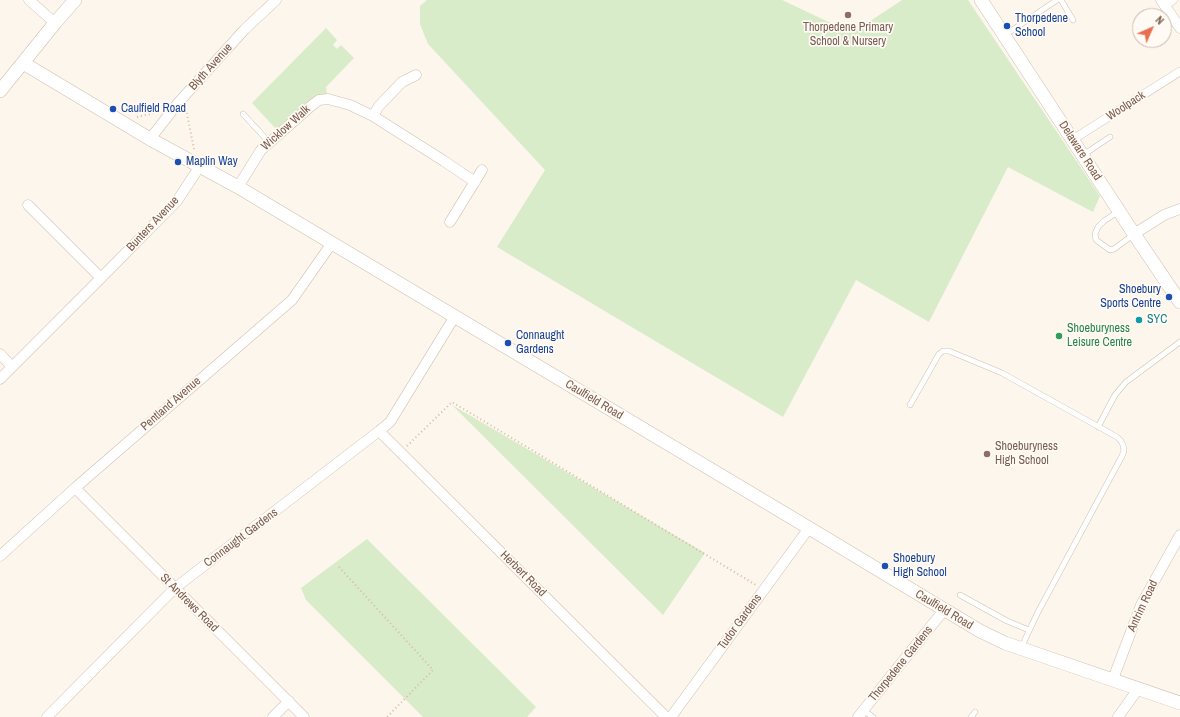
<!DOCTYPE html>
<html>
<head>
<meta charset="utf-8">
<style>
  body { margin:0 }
  #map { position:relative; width:1180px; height:717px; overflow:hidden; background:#fdf6ec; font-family:"Archivo Narrow",sans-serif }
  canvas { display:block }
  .north { position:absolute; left:1132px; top:8px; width:40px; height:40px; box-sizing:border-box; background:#fffaf3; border:1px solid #cabbb1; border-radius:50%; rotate:45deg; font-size:11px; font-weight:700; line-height:16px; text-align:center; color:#7a5c4d }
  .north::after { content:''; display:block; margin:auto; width:14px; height:18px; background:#e76f51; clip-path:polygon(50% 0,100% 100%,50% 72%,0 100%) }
</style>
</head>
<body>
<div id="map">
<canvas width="1180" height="717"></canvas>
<div class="north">N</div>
</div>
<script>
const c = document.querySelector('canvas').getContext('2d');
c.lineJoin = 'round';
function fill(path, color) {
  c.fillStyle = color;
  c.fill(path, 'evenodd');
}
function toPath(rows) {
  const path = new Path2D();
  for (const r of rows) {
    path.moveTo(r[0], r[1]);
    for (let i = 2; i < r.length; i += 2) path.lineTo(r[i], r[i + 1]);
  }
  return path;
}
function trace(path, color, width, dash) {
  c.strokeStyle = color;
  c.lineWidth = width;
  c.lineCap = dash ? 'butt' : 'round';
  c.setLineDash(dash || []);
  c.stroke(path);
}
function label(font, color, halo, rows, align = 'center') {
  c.font = font + ' "Archivo Narrow",sans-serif';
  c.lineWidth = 3.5;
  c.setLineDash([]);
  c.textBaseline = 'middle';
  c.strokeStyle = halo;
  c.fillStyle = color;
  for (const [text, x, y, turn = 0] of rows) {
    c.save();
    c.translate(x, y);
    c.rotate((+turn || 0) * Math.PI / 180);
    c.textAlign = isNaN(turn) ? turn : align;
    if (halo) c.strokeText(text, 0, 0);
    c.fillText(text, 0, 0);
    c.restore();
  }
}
fill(toPath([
  [427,0,782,0,852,33,902,0,968,0,1100,196,1093,212,1008,167,929,322,856,280,783,417,497,247,545,170,428,44,420,24,420,6],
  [326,28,337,40,333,45,337,49,341,45,354,58,326,87,327,94,319,95,313,98,276,129,252,103],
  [452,405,705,553,663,615],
  [367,539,536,707,527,717,423,717,306,600,301,588]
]), '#d8ecc9');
const service = toPath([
  [1061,0,1073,20],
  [1005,35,1057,0],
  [243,114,269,142],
  [1083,155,1110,137],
  [1119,211,1104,221,1098,227,1095,234,1096,240,1110,250,1114,249,1133,235],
  [910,405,939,354,943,351,949,351,1002,373,1117,437,1121,441,1123,445,1124,451,1122,456,1038,612,1021,648],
  [1098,427,1115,395,1126,382,1180,342],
  [960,595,1007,621,1029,630],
  [863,710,873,717],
  [971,717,975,712]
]);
const pedestrian = toPath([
  [1165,5,1173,0],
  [1072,140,1179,72]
]);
const minor = toPath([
  [29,0,55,23],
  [1161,0,1180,28],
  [373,116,379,106,402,82,416,75],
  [150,139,178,103,245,29,276,0],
  [238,187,261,150,311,106,319,100,328,99,350,105,373,116,444,161,475,182],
  [28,205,101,278],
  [450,222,482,170],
  [1134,234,1164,215,1180,209],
  [0,354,12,367],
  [0,379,101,278,177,201,200,166],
  [379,431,666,717],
  [75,488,304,717],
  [0,556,75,488,292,300,332,243],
  [1113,679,1141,605,1180,535],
  [47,717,175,588,379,431,390,422,455,316],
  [273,717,289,701],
  [671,717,809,528],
  [858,717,944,610],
  [1118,717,1138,689]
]);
const tertiary = toPath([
  [981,0,1134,234,1180,302],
  [23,63,150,139,238,187,809,528,980,631,1005,643,1180,703],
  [0,91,55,23,75,0]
]);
trace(service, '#d1beb0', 6);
trace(pedestrian, '#d1beb0', 9);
trace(minor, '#d1beb0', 11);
trace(tertiary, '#d1beb0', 14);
trace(toPath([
  [186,109,194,149],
  [137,117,158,112],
  [407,446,452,402,756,585],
  [339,567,433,670,387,717]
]), '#d9b8a5', 2, [1, 3]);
trace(service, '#fff', 5);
trace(pedestrian, '#fff', 8);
trace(minor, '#fff', 10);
trace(tertiary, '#fff', 13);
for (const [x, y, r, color] of [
  [848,15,4,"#8d6e63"],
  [1007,26,4,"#1a4fb4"],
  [113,109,4,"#1a4fb4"],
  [178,162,4,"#1a4fb4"],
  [1169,297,4,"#1a4fb4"],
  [1139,320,4,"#0f9aa8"],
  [1059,336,4,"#2e9e5b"],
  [508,343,4,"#1a4fb4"],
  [987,454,4,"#8d6e63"],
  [885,566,4,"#1a4fb4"]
]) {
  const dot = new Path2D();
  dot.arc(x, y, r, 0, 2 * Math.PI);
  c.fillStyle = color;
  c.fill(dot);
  trace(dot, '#fffaf3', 1.5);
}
label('12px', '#164399', '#fffaf3', [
  ["Thorpedene",1015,19],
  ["School",1015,33],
  ["Caulfield Road",121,109],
  ["Maplin Way",186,162],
  ["Shoebury",1161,290,"right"],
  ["Sports Centre",1161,304,"right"],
  ["Connaught",516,336],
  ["Gardens",516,350],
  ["Shoebury",893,559],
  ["High School",893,573]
], 'left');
label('12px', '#785e54', '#fffaf3', [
  ["Thorpedene Primary",848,28],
  ["School & Nursery",848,42],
  ["Shoeburyness",995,447,"left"],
  ["High School",995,461,"left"]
]);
label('12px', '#7a5c4d', '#fffaf3', [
  ["Blyth Avenue",211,67,-48],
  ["Woolpack",1126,106,-33],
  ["Wicklow Walk",286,128,-42],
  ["Delaware Road",1080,151,57],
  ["Bunters Avenue",153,224,-47],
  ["Caulfield Road",594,400,31],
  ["Pentland Avenue",171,404,-41],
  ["Connaught Gardens",241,538,-37],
  ["Herbert Road",523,574,45],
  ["St Andrews Road",189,603,45],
  ["Antrim Road",1143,606,-65],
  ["Caulfield Road",944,610,31],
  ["Tudor Gardens",740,622,-54],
  ["Thorpedene Gardens",901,664,-51]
]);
label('12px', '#0d838f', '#fffaf3', [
  ["SYC",1147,320]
], 'left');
label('12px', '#27864d', '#fffaf3', [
  ["Shoeburyness",1067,329],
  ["Leisure Centre",1067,343]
], 'left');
</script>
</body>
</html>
